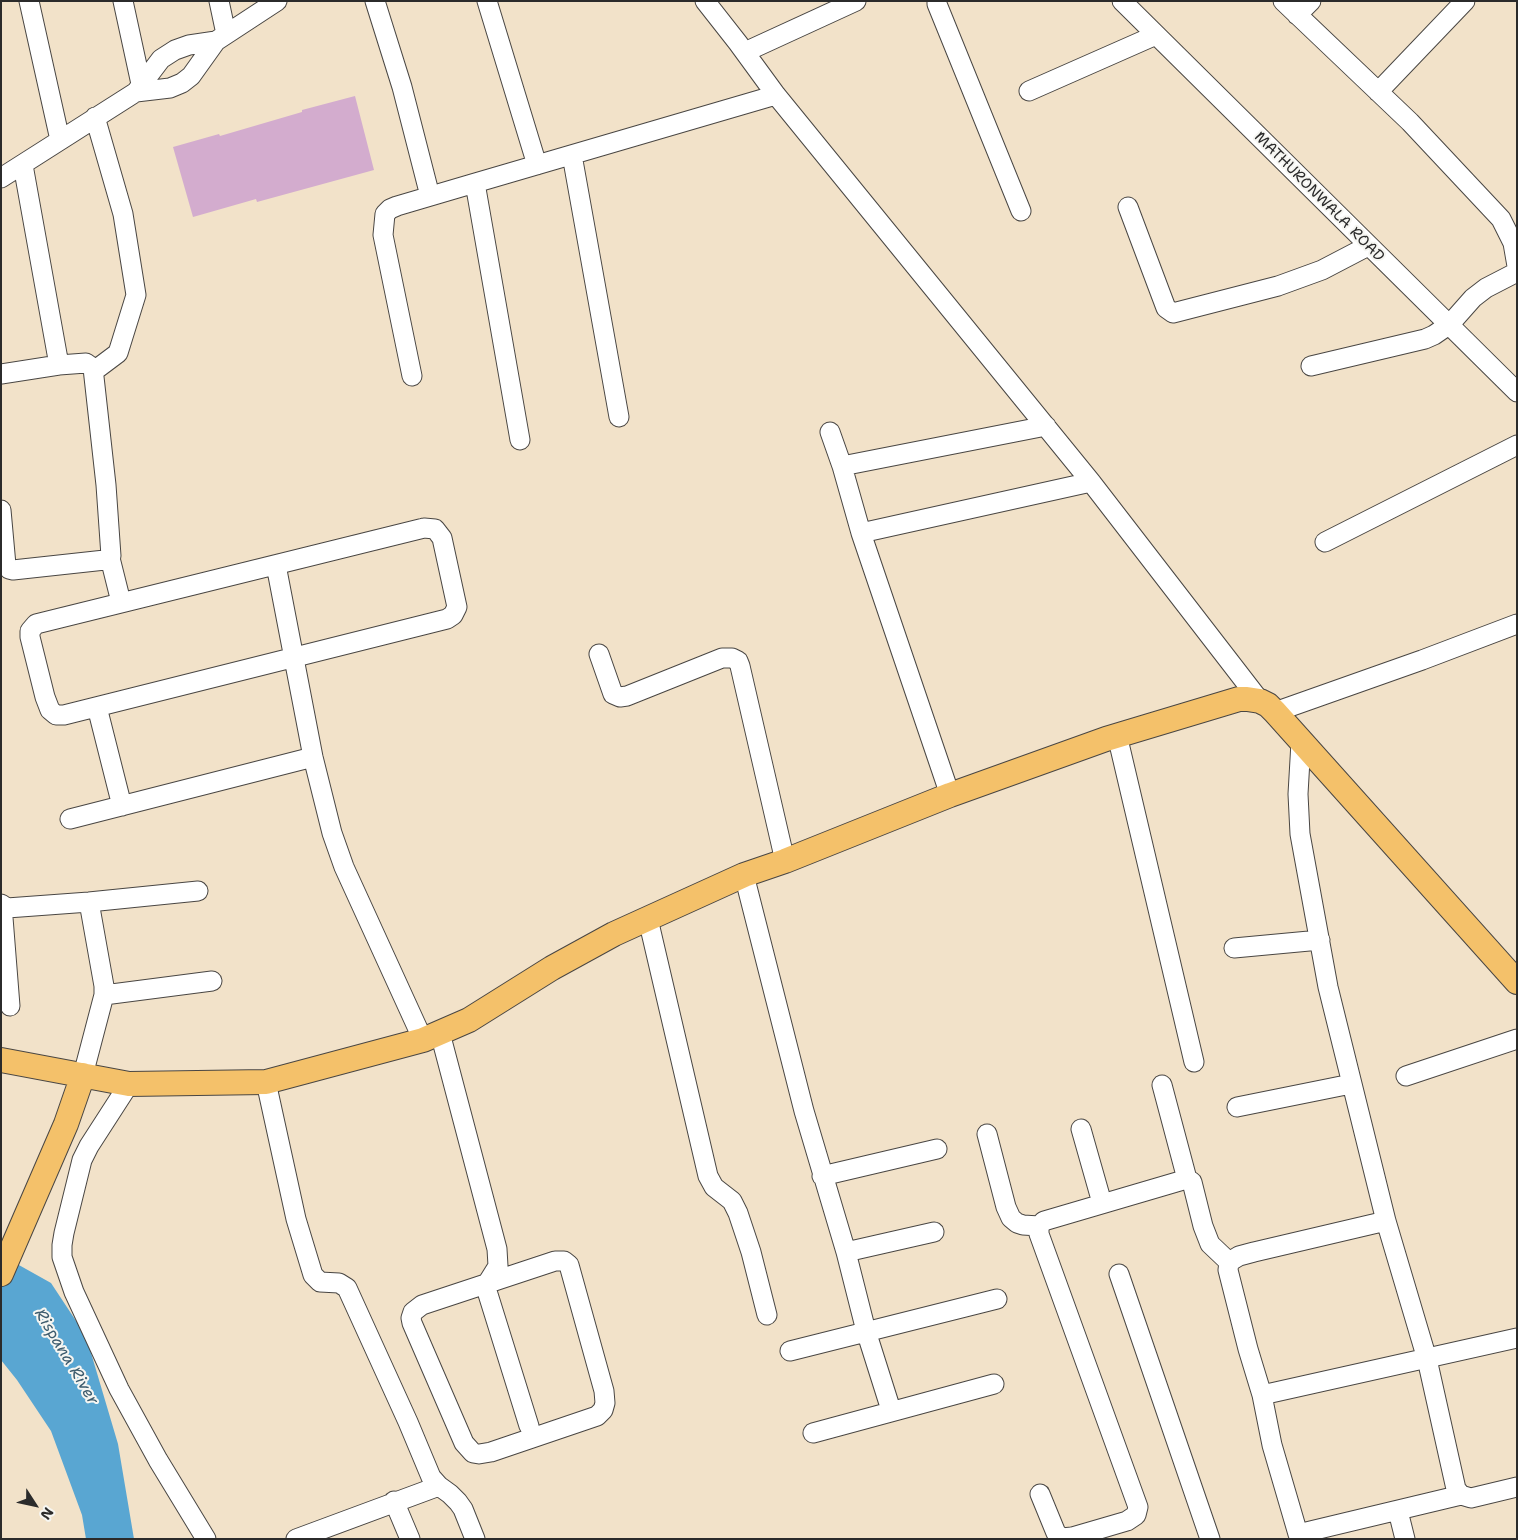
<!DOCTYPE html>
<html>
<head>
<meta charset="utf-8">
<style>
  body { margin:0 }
  #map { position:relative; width:1518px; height:1540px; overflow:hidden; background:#f2e2c9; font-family:"Shantell Sans",sans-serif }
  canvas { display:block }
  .frame { position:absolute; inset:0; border:2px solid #2b2b2b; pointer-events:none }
  .north { position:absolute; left:10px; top:1480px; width:50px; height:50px; -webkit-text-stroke:4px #f6f6f2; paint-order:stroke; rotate:125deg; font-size:14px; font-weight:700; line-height:20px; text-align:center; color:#2b2b2b }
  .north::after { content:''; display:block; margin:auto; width:18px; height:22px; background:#2b2b2b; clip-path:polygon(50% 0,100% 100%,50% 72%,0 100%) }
</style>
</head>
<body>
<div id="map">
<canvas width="1518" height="1540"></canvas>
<div class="frame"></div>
<div class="north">N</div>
</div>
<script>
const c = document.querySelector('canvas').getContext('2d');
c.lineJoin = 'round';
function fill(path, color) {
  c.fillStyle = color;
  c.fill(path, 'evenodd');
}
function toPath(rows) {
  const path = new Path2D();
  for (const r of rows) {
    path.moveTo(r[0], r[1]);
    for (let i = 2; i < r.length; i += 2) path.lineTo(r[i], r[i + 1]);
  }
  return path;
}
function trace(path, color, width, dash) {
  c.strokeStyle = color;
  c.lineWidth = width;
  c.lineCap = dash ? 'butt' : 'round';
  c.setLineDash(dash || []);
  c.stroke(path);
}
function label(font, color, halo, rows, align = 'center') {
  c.font = font + ' "Shantell Sans",sans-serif';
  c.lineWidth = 4;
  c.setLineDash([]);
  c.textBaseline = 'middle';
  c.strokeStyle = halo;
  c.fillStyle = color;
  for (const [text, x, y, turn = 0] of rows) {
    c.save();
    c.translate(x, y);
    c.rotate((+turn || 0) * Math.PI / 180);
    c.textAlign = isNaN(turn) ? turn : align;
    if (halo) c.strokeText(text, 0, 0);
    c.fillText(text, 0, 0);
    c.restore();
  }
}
fill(toPath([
  [1,1255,51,1283,86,1336,118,1444,134,1539,86,1539,82,1515,51,1431,17,1380,1,1360]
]), '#59a6d2');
fill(toPath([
  [355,96,374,170,257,202,256,199,193,217,173,147,219,134,220,136,302,112,302,110]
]), '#d3acce');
const minor = toPath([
  [29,1,60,140],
  [123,1,141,84],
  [219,1,226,34],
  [375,1,402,87,430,196],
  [487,1,537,165],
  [705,1,738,43,776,95,1091,482,1260,701],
  [937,1,937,4,1021,211],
  [1122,1,1517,392],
  [1283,1,1410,122,1501,219,1513,243,1517,266],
  [1297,15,1311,1],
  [745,52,856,1],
  [1029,91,1156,35],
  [136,92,170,88,182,83,191,76,216,41,277,1],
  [1378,92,1465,1],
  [572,155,619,417],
  [23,165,59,365],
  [1,178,136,92,161,59,175,50,189,45,216,41],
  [1128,207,1166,308,1173,313,1278,286,1322,270,1368,246],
  [1311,366,1425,339,1434,335,1450,324,1473,298,1486,288,1517,272],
  [94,371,118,353,136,295,123,214,95,117],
  [1,374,59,365,86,363,93,368,106,485,111,556,109,559,105,560,13,570,9,569,6,565,1,510],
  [412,376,383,235,385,214,390,209,397,206,475,183],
  [830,432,842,466,861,533],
  [520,440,475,183,776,95],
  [842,466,1046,426],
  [424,528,435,529,442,538,457,607,453,615,447,619,64,715,56,715,50,710,45,697,30,637,30,631,36,624,424,528],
  [1325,542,1517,445],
  [110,558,121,602],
  [276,565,313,757,332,833,344,867,423,1040],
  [599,654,613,694,620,697,627,696,722,658,732,658,738,661,740,666,785,861],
  [97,707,122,806],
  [1275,712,1422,660,1517,624],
  [1117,735,1194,1062],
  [1301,742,1298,794,1300,834,1328,987,1386,1221,1427,1359,1456,1489,1461,1495,1471,1498,1517,1487],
  [950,795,861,533,1091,482],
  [70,819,313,757],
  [744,875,804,1111,846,1252,866,1331,891,1410],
  [1,904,7,908,89,902,198,891],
  [2,905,10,1006],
  [648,919,708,1176,714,1187,732,1201,738,1213,751,1252,767,1315],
  [1234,948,1320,940],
  [104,995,212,981],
  [440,1033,497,1249,498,1266,488,1282,487,1291,529,1426],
  [83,1075,104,995,104,986,89,902],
  [1406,1076,1517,1039],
  [266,1082,296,1219,313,1275,320,1282,339,1283,347,1288,408,1422,431,1477,439,1486,450,1494,458,1502,463,1509,475,1539],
  [129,1084,89,1146,82,1160,64,1233,62,1245,62,1257,74,1292,119,1389,158,1460,206,1539],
  [1162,1085,1187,1179],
  [1237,1107,1351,1084],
  [1081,1129,1102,1203],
  [987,1134,1006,1207,1011,1218,1017,1223,1023,1225,1039,1226],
  [822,1176,937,1149],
  [1386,1221,1254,1252,1239,1256,1229,1262,1228,1270,1248,1349,1262,1395,1272,1445,1298,1534,1461,1495],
  [846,1252,934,1232],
  [555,1261,564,1261,569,1265,604,1391,605,1403,603,1410,597,1416,491,1452,479,1454,473,1453,464,1443,412,1323,411,1318,413,1312,422,1305,555,1261],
  [1119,1274,1210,1539],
  [790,1351,997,1299],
  [1262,1395,1517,1338],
  [813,1433,994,1384],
  [1040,1494,1056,1533,1062,1538,1072,1537,1127,1521,1136,1515,1138,1507,1039,1234,1039,1226,1044,1221,1187,1179,1192,1182,1203,1226,1210,1244,1229,1262],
  [394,1501,410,1539],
  [1398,1511,1405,1539],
  [296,1539,439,1486]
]);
const major = toPath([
  [1,1060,129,1084,266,1082,423,1040,469,1020,552,968,614,934,744,875,785,861,950,795,1106,739,1239,699,1247,699,1260,701,1268,705,1275,712,1517,982],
  [1,1274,66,1124,83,1075]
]);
trace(minor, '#494643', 21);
trace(major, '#494643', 26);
trace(minor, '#fff', 19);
trace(major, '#f4c16a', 24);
label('15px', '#2b2b2b', '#f6f6f2', [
  ["MATHURONWALA ROAD",1319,197,45]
]);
label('italic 16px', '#3d5c6e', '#f6f6f2', [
  ["Rispana River",66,1357,59]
]);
</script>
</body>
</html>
